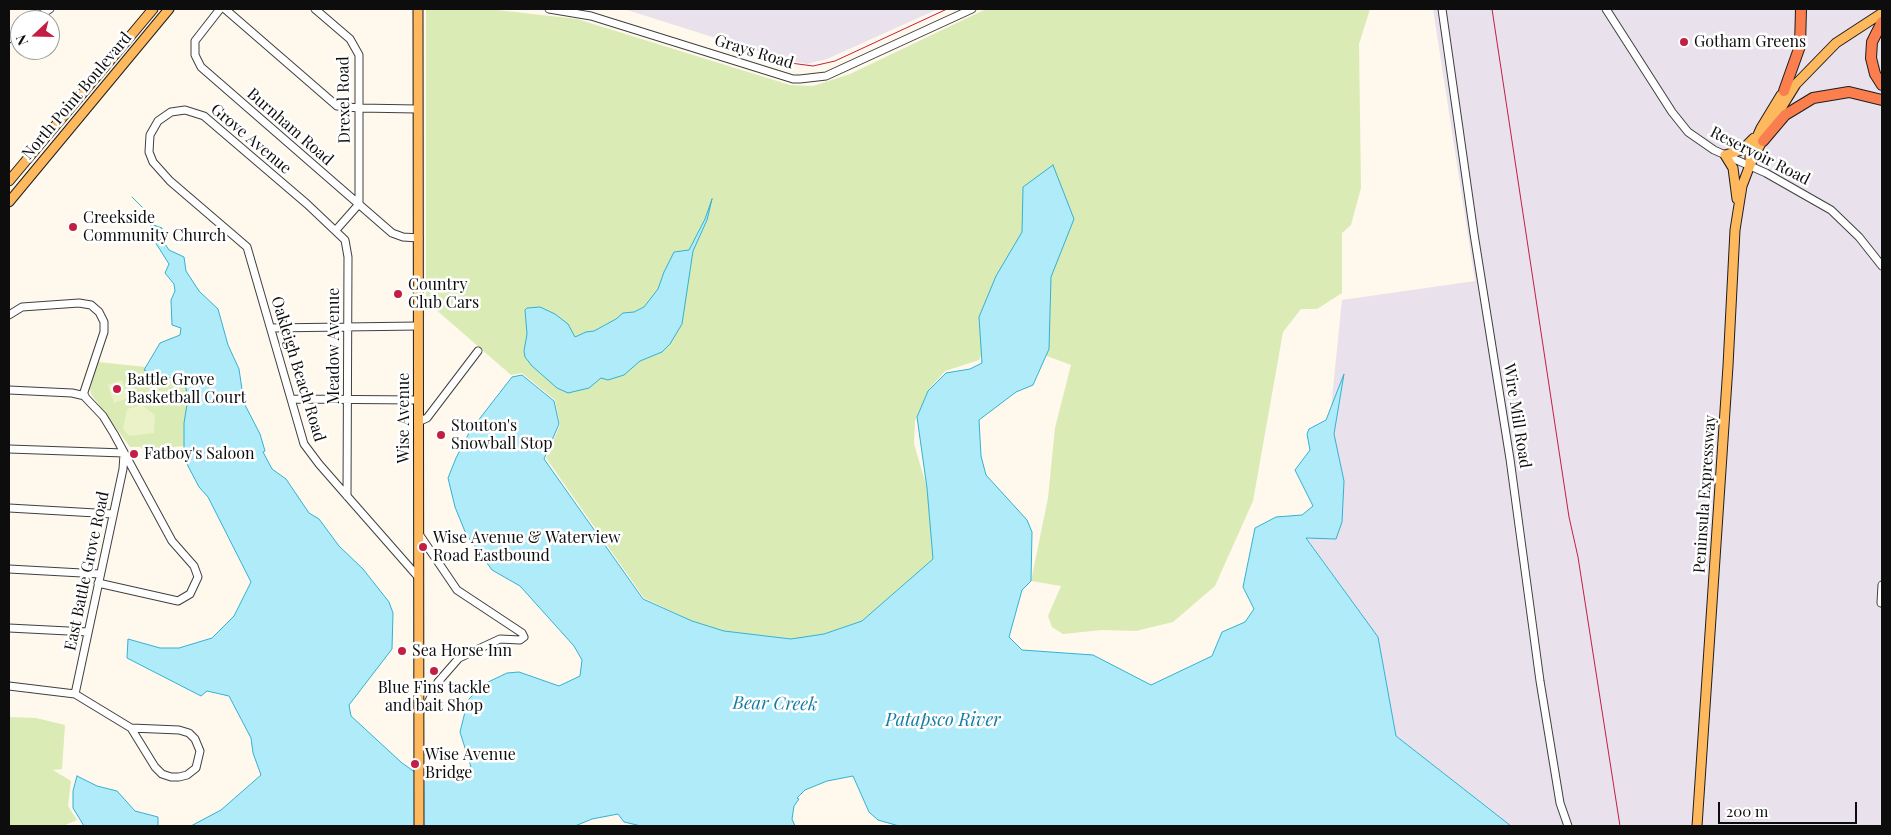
<!DOCTYPE html>
<html>
<head>
<meta charset="utf-8">
<style>
  body { margin:0 }
  #map { position:relative; width:1891px; height:835px; overflow:hidden; background:#fff8ed; font-family:"Playfair Display",serif }
  canvas { display:block }
  .frame { position:absolute; inset:0; border:10px solid #0d0d0d; pointer-events:none }
  .north { position:absolute; left:10px; top:10px; width:50px; height:50px; box-sizing:border-box; background:#fff; border:1px solid #9e9e9e; border-radius:50%; rotate:249deg; font-size:14px; font-weight:700; line-height:20px; text-align:center; color:#0d0d0d }
  .north::after { content:''; display:block; margin:auto; width:18px; height:22px; background:#c31f45; clip-path:polygon(50% 0,100% 100%,50% 72%,0 100%) }
  .scale { position:absolute; left:1718px; top:802px; width:139px; height:22px; box-sizing:border-box; border:2px solid #0d0d0d; border-top:0; padding-left:6px; font-size:15px; line-height:18px; white-space:nowrap; color:#0d0d0d; -webkit-text-stroke:4px #fff; paint-order:stroke }
</style>
</head>
<body>
<div id="map">
<canvas width="1891" height="835"></canvas>
<div class="frame"></div>
<div class="north">N</div>
<div class="scale">200 m</div>
</div>
<script>
const c = document.querySelector('canvas').getContext('2d');
c.lineJoin = 'round';
function fill(path, color) {
  c.fillStyle = color;
  c.fill(path, 'evenodd');
}
function toPath(rows) {
  const path = new Path2D();
  for (const r of rows) {
    path.moveTo(r[0], r[1]);
    for (let i = 2; i < r.length; i += 2) path.lineTo(r[i], r[i + 1]);
  }
  return path;
}
function trace(path, color, width, dash) {
  c.strokeStyle = color;
  c.lineWidth = width;
  c.lineCap = dash ? 'butt' : 'round';
  c.setLineDash(dash || []);
  c.stroke(path);
}
function label(font, color, halo, rows, align = 'center') {
  c.font = font + ' "Playfair Display",serif';
  c.lineWidth = 5;
  c.setLineDash([]);
  c.textBaseline = 'middle';
  c.strokeStyle = halo;
  c.fillStyle = color;
  for (const [text, x, y, turn = 0] of rows) {
    c.save();
    c.translate(x, y);
    c.rotate((+turn || 0) * Math.PI / 180);
    c.textAlign = isNaN(turn) ? turn : align;
    if (halo) c.strokeText(text, 0, 0);
    c.fillText(text, 0, 0);
    c.restore();
  }
}
fill(toPath([
  [624,9,938,9,827,59,807,64,782,59],
  [1433,9,1882,9,1882,826,1511,826,1396,736,1378,637,1306,537,1336,539,1344,481,1334,434,1343,378,1331,408,1342,300,1475,281]
]), '#e9e1ec');
fill(toPath([
  [426,9,488,9,577,19,790,85,813,86,850,74,986,9,1370,9,1359,44,1361,188,1351,225,1342,233,1342,293,1317,309,1301,309,1283,332,1253,501,1215,586,1173,622,1136,631,1102,630,1063,634,1052,627,1048,616,1061,586,1031,581,1048,498,1055,428,1071,365,1047,356,986,346,979,360,945,371,930,388,915,421,914,444,927,488,933,559,862,621,824,634,794,639,724,631,692,621,644,598,546,458,560,425,555,400,522,373,511,375,426,301],
  [98,362,146,367,144,370,149,373,179,379,185,384,188,398,184,446,144,450,140,447,130,447,91,394,90,388],
  [9,717,36,718,65,725,62,769,53,770,71,781,68,806,77,820,63,826,9,826]
]), '#dbebb5');
fill(toPath([
  [122,380,128,398,114,403,108,385],
  [142,405,155,415,154,433,129,436,123,429,127,409]
]), '#ebf2c7');
const water = toPath([
  [1053,165,1074,219,1051,277,1049,349,1033,385,1016,392,979,420,981,456,986,475,1027,520,1032,532,1031,581,1022,590,1009,637,1022,650,1093,655,1151,685,1212,656,1222,632,1245,622,1254,609,1243,587,1255,528,1276,517,1302,515,1313,506,1295,470,1310,450,1307,434,1309,429,1326,420,1344,374,1334,434,1344,481,1342,522,1336,539,1306,538,1378,637,1396,736,1511,826,899,826,878,820,869,812,853,776,827,781,805,790,797,798,799,799,794,806,792,819,795,826,641,826,624,822,618,814,592,819,575,826,191,826,221,810,261,775,253,753,251,738,229,696,207,691,201,696,127,658,128,639,160,648,179,648,212,638,234,616,251,582,208,497,199,487,188,466,184,455,184,423,188,398,185,384,179,379,154,375,144,370,160,343,180,335,181,328,172,325,171,300,175,291,174,284,165,273,169,264,150,234,151,224,162,228,161,238,169,250,184,257,186,271,199,291,218,309,228,345,239,369,244,403,260,434,265,451,263,452,272,469,286,479,309,513,319,519,339,546,363,569,389,602,393,613,392,649,349,705,351,716,402,763,419,775,430,771,444,772,471,767,460,732,468,700,484,684,507,673,519,672,559,686,580,676,582,660,574,646,520,586,492,570,466,534,455,507,448,478,456,458,470,431,512,377,522,375,554,401,559,424,544,459,643,599,692,621,724,631,791,639,824,634,862,621,933,559,927,488,917,417,928,391,946,373,970,369,982,363,979,317,996,276,1022,232,1023,187,1053,165],
  [712,199,707,220,693,251,682,324,670,344,662,352,640,361,624,375,608,380,601,378,589,388,568,393,557,388,532,366,525,357,524,351,527,334,525,310,527,308,540,307,555,314,568,324,575,337,586,332,594,331,616,319,623,313,634,312,644,307,658,289,664,272,674,252,689,250,705,219,712,199],
  [77,776,97,786,117,791,135,811,158,817,158,826,84,826,73,808,73,791,77,776]
]);
fill(water, '#afebf9');
trace(water, '#33b1d3', 1);
trace(toPath([
  [132,197,148,213,151,224]
]), '#33b1d3', 1);
const minor = toPath([
  [220,9,195,41,195,55,201,67,392,233,403,237,419,238],
  [225,9,337,106,359,108,417,109],
  [315,9,350,39,359,55,359,204,336,230],
  [549,9,591,16,793,79,800,79,826,76,972,9],
  [1442,9,1474,234,1510,459,1540,681,1560,803,1568,826],
  [1606,9,1672,112,1688,132,1714,150,1766,173,1831,210,1859,237,1882,266],
  [32,20,50,9],
  [9,39,20,29],
  [9,315,22,307,79,303,91,305,99,312,104,322,104,332,83,395],
  [271,328,418,326],
  [9,390,72,393,85,396],
  [83,395,103,416,114,434,172,541,194,566,198,577,190,594,178,601,98,583],
  [291,399,418,400],
  [418,422,427,418,478,351],
  [9,449,124,453],
  [347,496,348,257,345,240,307,204,204,116,185,110,171,112,158,121,150,135,149,152,153,162,170,181,247,247,304,444,319,464,347,496,419,578],
  [9,508,113,514],
  [419,534,457,590,522,633,524,637,520,640,500,639,459,658,438,682,426,707,419,711],
  [9,569,100,574],
  [1881,603,1882,585],
  [9,628,88,632],
  [9,686,75,694,131,728],
  [75,694,123,469,124,454],
  [131,728,179,730,189,733,195,739,200,751,196,768,187,775,179,777,171,777,162,774,155,767,131,728]
]);
const major = toPath([
  [418,9,419,826],
  [1750,165,1750,153,1761,128,1781,95],
  [9,181,153,9],
  [1737,199,1733,168,1725,155,1742,150,1754,138],
  [9,202,169,9],
  [1697,826,1728,366,1735,230,1742,186,1750,165,1767,131,1796,84,1836,43,1882,13]
]);
const highway = toPath([
  [1882,22,1872,42,1871,58,1875,74,1882,85],
  [1784,91,1800,46,1801,9],
  [1763,141,1785,115,1813,98,1849,92,1882,100]
]);
trace(minor, '#404040', 9);
trace(major, '#1e1e1e', 11);
trace(highway, '#1e1e1e', 12);
trace(minor, '#fff', 7);
trace(major, '#feb95e', 9);
trace(highway, '#fb7e4f', 10);
trace(toPath([
  [920,9,937,9],
  [1492,9,1569,517,1578,557,1620,826],
  [783,62,813,66,835,61,947,9]
]), '#c31f45', 1);
for (const [x, y, r, color] of [
  [1684,42,5,"#c31f45"],
  [73,227,5,"#c31f45"],
  [398,294,5,"#c31f45"],
  [117,389,5,"#c31f45"],
  [441,435,5,"#c31f45"],
  [134,454,5,"#c31f45"],
  [423,547,5,"#c31f45"],
  [402,651,5,"#c31f45"],
  [434,671,5,"#c31f45"],
  [415,764,5,"#c31f45"]
]) {
  const dot = new Path2D();
  dot.arc(x, y, r, 0, 2 * Math.PI);
  c.fillStyle = color;
  c.fill(dot);
  trace(dot, '#fff', 2);
}
label('16px', '#0d0d0d', '#fff', [
  ["Gotham Greens",1694,42],
  ["Creekside",83,218],
  ["Community Church",83,236],
  ["Country",408,285],
  ["Club Cars",408,303],
  ["Battle Grove",127,380],
  ["Basketball Court",127,398],
  ["Stouton's",451,426],
  ["Snowball Stop",451,444],
  ["Fatboy's Saloon",144,454],
  ["Wise Avenue & Waterview",433,538],
  ["Road Eastbound",433,556],
  ["Sea Horse Inn",412,651],
  ["Blue Fins tackle",434,688,"center"],
  ["and bait Shop",434,706,"center"],
  ["Wise Avenue",425,755],
  ["Bridge",425,773]
], 'left');
label('16px', '#0d0d0d', '#fff', [
  ["Grays Road",754,52,17],
  ["North Point Boulevard",77,96,-50],
  ["Drexel Road",344,100,-91],
  ["Burnham Road",290,127,41],
  ["Grove Avenue",251,139,40],
  ["Reservoir Road",1760,156,27],
  ["Meadow Avenue",334,346,-90],
  ["Oakleigh Beach Road",298,369,73],
  ["Wire Mill Road",1517,416,81],
  ["Wise Avenue",404,418,-90],
  ["Peninsula Expressway",1705,494,-86],
  ["East Battle Grove Road",87,571,-78]
]);
label('italic 18px', '#117fa4', '#fff', [
  ["Bear Creek",775,704,1],
  ["Patapsco River",943,720]
]);
</script>
</body>
</html>
